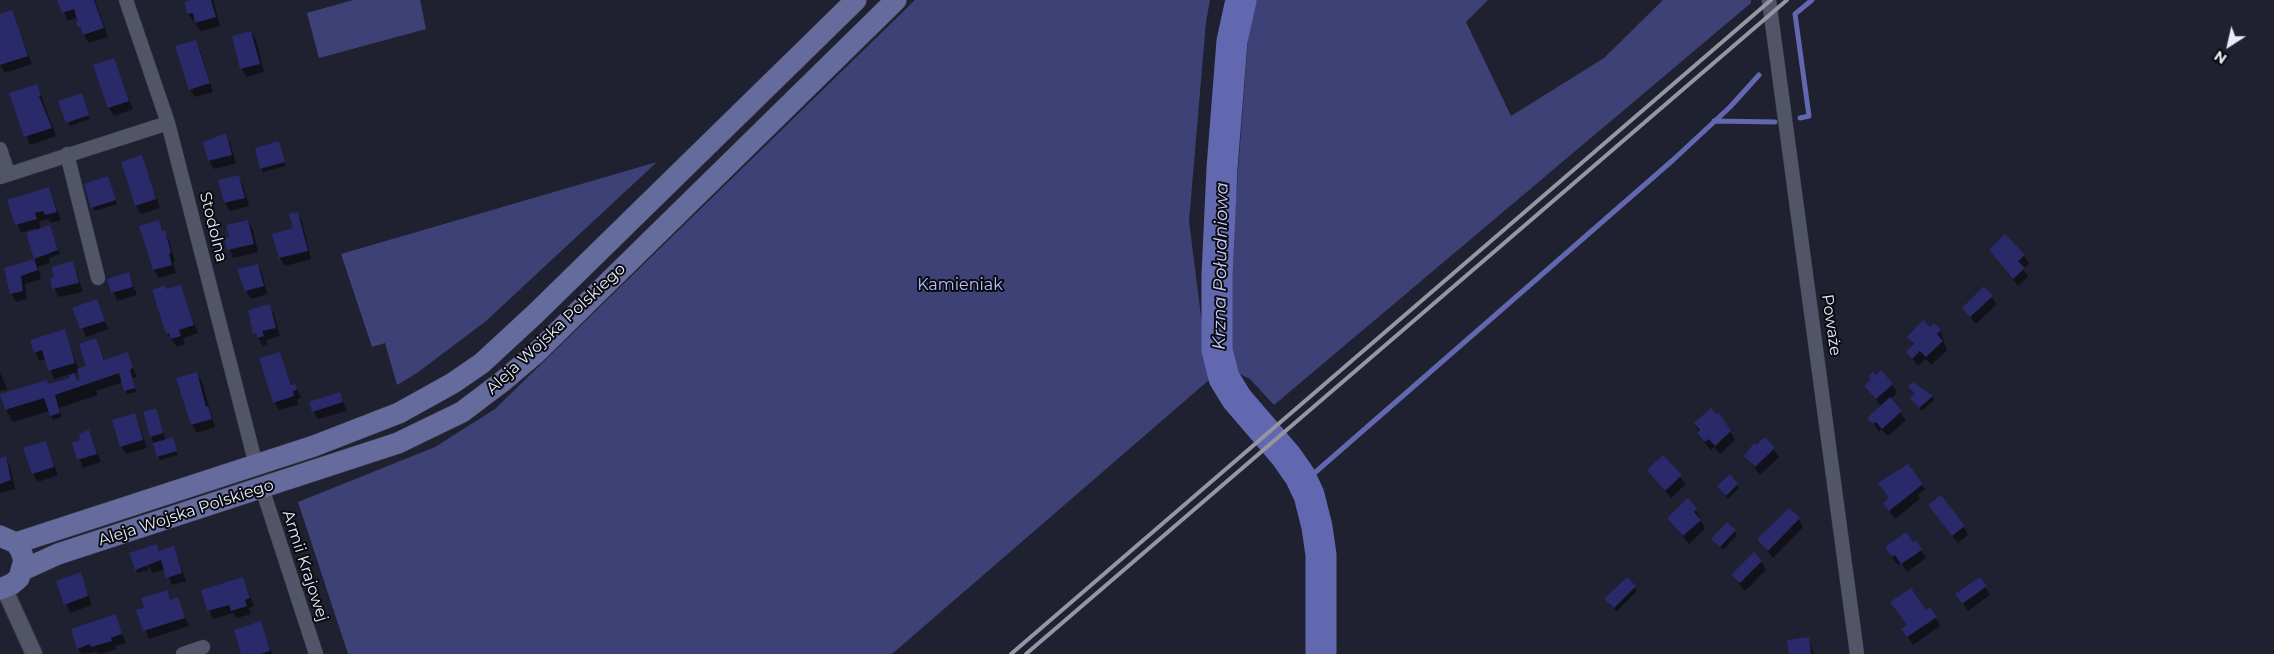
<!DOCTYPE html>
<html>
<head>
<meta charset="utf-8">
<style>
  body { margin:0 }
  #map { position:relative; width:2274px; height:654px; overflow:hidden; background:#1f2130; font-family:Montserrat,sans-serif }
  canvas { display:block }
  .north { position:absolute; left:2204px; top:20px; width:50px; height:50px; -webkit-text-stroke:4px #0a0b12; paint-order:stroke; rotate:215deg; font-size:14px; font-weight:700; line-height:20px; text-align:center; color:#e9ebf6 }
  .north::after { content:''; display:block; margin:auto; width:18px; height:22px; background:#e9ebf6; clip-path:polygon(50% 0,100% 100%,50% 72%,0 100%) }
</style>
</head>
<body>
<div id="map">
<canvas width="2274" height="654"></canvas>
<div class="north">N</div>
</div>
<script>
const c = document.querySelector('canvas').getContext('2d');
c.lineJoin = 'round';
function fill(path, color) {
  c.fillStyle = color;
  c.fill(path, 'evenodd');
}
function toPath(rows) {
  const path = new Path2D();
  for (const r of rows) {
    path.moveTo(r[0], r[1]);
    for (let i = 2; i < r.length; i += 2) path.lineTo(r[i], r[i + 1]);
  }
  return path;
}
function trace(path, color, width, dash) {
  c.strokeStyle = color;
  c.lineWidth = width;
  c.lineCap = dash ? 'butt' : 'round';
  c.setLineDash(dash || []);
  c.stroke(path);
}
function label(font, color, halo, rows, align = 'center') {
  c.font = font + ' Montserrat,sans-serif';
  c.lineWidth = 4;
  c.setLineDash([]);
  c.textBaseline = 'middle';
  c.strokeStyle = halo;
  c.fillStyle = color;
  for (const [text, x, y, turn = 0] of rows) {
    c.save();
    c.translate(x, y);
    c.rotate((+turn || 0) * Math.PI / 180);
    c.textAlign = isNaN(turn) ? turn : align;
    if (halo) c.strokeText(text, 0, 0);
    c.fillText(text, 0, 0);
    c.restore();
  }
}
fill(toPath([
  [353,0,420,0,426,29,319,58,307,13],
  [915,0,1210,0,1206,22,1189,221,1209,380,892,654,348,654,298,502,435,447,495,409],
  [1253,0,1488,0,1466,22,1511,116,1604,58,1663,0,1751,0,1751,3,1274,405,1250,379,1232,370,1227,317,1250,12],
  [657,162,486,321,417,373,397,385,385,343,372,347,341,254]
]), '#3e4175');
fill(toPath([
  [59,0,95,0,108,37,89,43,79,27,78,17,68,21],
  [191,0,213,0,220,26,201,31,188,14],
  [11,11,32,64,5,73,0,65,0,15],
  [251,32,256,40,264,72,246,77,242,69],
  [196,41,200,50,213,92,195,97,190,89],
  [113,60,133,109,114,116,109,108],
  [37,85,56,136,30,145,11,94],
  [83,98,90,119,70,126,60,102],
  [226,135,230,143,236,163,214,169,209,160],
  [279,143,286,166,263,172,261,168],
  [141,157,160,208,141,214,136,206],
  [238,177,243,185,249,206,230,211,225,203,219,181],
  [110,182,117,204,95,211,92,207],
  [49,188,61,220,51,223,48,219,39,222,41,229,50,227,60,254,49,258,50,263,38,267,41,279,25,284,27,299,16,302,11,293,6,268,35,260,37,231,36,228,21,233,8,201],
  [297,213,302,221,311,259,285,266,280,258,274,235,294,229],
  [248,221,253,230,258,252,233,258,226,239,230,238],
  [158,222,169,240,175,262,173,262,176,273,159,278,154,270,141,227],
  [1990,250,2024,256,2029,264,2023,269,2028,277,2018,286],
  [73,262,83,292,58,297,51,279,56,278],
  [258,265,262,273,267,294,251,299,246,290],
  [129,274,137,295,117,301,109,280],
  [180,286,198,333,183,338,185,344,177,347,167,333,166,291],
  [1992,296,1996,305,1976,324,1963,308],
  [97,301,108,329,86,337,74,308],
  [269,305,274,314,280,336,266,340,268,344,263,346,255,333],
  [1930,329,1940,331,1947,350,1931,365,1926,359,1918,366,1907,352,1914,346,1908,337],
  [64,331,79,370,87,367,96,339,105,361,127,354,137,377,132,378,136,392,127,394,123,382,96,391,98,395,59,408,62,417,53,420,49,411,13,422,6,410,48,386,71,379,70,374,54,379,46,359,40,361,35,352],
  [79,372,82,380,77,382,73,374],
  [280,353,292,386,295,385,301,398,297,399,298,405,279,410,274,402],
  [0,372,7,389,0,391],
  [197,374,202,382,215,427,197,433,192,425],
  [1872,380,1892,384,1897,393,1890,399,1906,420,1888,436,1881,429,1879,432,1869,418,1881,406,1865,386],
  [340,394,347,411,318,419,313,411],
  [1932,396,1934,400,1922,411,1914,402],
  [155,410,166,441,174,443,178,455,160,460,158,456,151,436],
  [135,415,147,448,126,454,121,446],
  [1695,424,1730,431,1735,440,1720,454,1714,447,1711,450,1703,441],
  [89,432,101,462,83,468,73,443,82,440],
  [1765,438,1779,457,1760,475,1745,456,1754,445,1756,447],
  [45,442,58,475,38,482,33,474],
  [1663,457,1686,484,1671,498,1648,470],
  [6,458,10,466,15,489,0,493,0,460],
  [1908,466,1925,489,1918,494,1920,499,1895,519,1884,503,1890,499],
  [1737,484,1739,488,1728,499,1718,486],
  [1696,509,1705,529,1689,544,1668,518],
  [1935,514,1964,527,1968,535,1958,543],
  [1799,519,1803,527,1773,558,1759,540],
  [1735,531,1737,535,1723,550,1713,539],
  [1915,541,1926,558,1907,572,1901,563,1898,565,1891,556],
  [156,545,160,552,174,548,186,581,172,585,165,569,153,573,147,564,148,570,138,573,136,570],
  [1761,561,1766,570,1745,591,1733,575],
  [80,573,92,605,70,613,58,581],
  [243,578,254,606,249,608,251,614,237,618,233,613,213,619,202,591],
  [1980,579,1990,595,1968,611,1962,602],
  [1635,587,1637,591,1617,611,1608,603],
  [166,591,170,601,177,599,189,626,149,639,138,611,145,609],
  [1897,611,1926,612,1936,618,1940,626,1913,645,1903,629,1908,626],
  [115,616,126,643,115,646,116,649,101,654,96,652,82,654,78,648],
  [260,623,272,654,243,654],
  [1808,638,1814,654,1790,654]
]), '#0007');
trace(toPath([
  [1800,118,1809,116,1795,14,1812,0],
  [1714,121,1775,122],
  [1303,483,1673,160,1730,107,1759,75]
]), '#6268af', 5);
trace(toPath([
  [1241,0,1232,41,1222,168,1217,275,1217,350,1224,378,1237,399,1286,456,1300,476,1309,495,1317,527,1321,555,1321,654]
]), '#6268af', 31);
fill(toPath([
  [57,0,94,0,104,28,83,35,80,27,78,28,76,23,78,22,74,9,62,13],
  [190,0,211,0,216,17,195,23,193,13,187,14,185,2],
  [12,10,28,56,0,65,0,14],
  [251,31,260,64,240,69,232,36],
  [196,40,210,83,189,90,175,46],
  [114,58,129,101,108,108,93,65],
  [37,84,41,95,39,96,52,128,24,137,9,93],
  [82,93,89,115,66,123,58,101],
  [226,133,232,155,208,161,203,142],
  [279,141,285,162,260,169,255,148],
  [142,155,156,199,135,206,121,162],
  [239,175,245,198,224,203,218,180],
  [108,176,116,200,91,208,84,184],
  [49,187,57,212,45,215,43,211,35,213,37,219,15,225,7,200],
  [298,212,308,251,279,258,272,234,293,228,289,214],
  [159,220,162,231,165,230,171,253,169,254,172,265,153,270,139,226],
  [248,220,254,244,227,250,224,238,229,237,226,225],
  [50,225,58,250,34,259,26,233],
  [2005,234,2025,255,2018,261,2025,268,2013,279,1989,250],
  [34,259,38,270,21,276,23,291,10,294,4,268],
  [73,261,79,283,52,289,50,278,54,277,52,267],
  [258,264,264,286,245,291,237,269],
  [129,272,133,287,111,293,107,279],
  [165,285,166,289,181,285,194,325,179,330,181,336,171,339,169,333,166,334,152,290],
  [1984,286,1993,296,1970,317,1962,308],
  [97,299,105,321,80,329,72,308],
  [270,304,276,328,262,331,264,336,257,338,256,333,253,334,248,310],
  [1923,320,1930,327,1934,323,1941,330,1937,334,1943,341,1926,357,1920,351,1912,359,1906,352,1914,344,1907,337],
  [65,329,75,363,48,371,42,350,34,353,30,340],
  [96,338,104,360,128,352,133,368,130,370,135,388,124,391,119,373,55,395,60,413,50,416,44,398,5,410,0,394,47,380,48,384,70,378,69,375,74,373,77,381,80,380,77,369,86,366,79,344],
  [280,352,291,385,295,384,297,390,293,391,294,396,273,403,259,358],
  [1881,370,1893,384,1876,399,1864,386,1871,379,1868,376,1873,372,1876,375],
  [197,372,206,407,208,406,212,419,191,425,176,378],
  [1913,382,1933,396,1919,408,1910,398,1915,394,1908,386],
  [340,392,343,402,312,412,309,402],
  [1890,397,1902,411,1882,429,1876,422,1873,424,1867,418],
  [156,408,163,433,150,437,143,412],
  [1711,408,1717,415,1719,413,1731,431,1715,446,1709,439,1705,442,1697,433,1700,430,1694,423],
  [135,413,143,440,120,447,112,420],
  [89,430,97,454,77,460,72,443,80,440,79,434],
  [173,437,177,451,157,457,153,443],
  [1765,437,1775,448,1755,467,1744,456,1754,443,1756,445],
  [46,441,54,467,32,474,23,448],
  [1663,455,1682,475,1665,491,1647,470],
  [6,456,11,480,0,484,0,458],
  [1908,464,1923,484,1889,511,1883,503,1889,498,1878,483],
  [1730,474,1738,484,1726,496,1717,486],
  [1941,495,1965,526,1952,536,1928,505],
  [1688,498,1697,509,1694,512,1701,520,1683,536,1667,518],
  [1789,508,1800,518,1768,551,1757,539],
  [1727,522,1736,530,1720,547,1711,539],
  [1906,532,1913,542,1916,540,1922,550,1901,564,1895,555,1892,557,1885,547],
  [157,544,159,551,174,546,182,573,166,578,161,560,135,570,129,553],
  [1754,552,1762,561,1740,583,1731,575],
  [81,572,88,596,64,605,56,581],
  [243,577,250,598,245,600,247,606,231,611,229,605,207,611,201,590],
  [1627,577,1636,586,1614,608,1604,599],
  [1980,577,1987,586,1962,604,1955,594],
  [1911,588,1926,610,1930,607,1937,617,1907,637,1901,629,1907,625,1890,602],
  [167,590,170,600,178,597,185,618,143,631,136,610,144,608,141,598],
  [116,614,122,634,111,638,112,641,91,647,90,644,77,649,71,629],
  [261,621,270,651,261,654,241,654,234,630],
  [1809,637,1811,654,1789,654,1787,640]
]), '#2a296a');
const minor = toPath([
  [126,0,168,123,256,465],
  [1769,0,1857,654],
  [0,149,8,173],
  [67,154,98,278],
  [0,177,168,123],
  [262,488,316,654],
  [183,654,203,647]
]);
const tertiary = toPath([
  [4,588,34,654]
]);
const primary = toPath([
  [0,536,16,543,21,551,24,560,19,578,12,584,0,589],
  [16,543,314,446,399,413,453,383,482,363,535,314,856,0],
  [23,570,58,554,398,443,462,412,503,381,536,353,896,0]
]);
trace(minor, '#3a3c49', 15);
trace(tertiary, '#3a3c49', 18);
trace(primary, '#3a3c49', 22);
trace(minor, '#525567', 14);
trace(tertiary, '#525567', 16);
trace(primary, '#666b9e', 21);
trace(toPath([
  [1011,654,1771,0],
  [1026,654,1787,0]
]), '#9496a3', 4);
label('16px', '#e9ebf6', '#0a0b12', [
  ["Stodolna",213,227,76],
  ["Poważe",1831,325,82],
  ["Aleja Wojska Polskiego",556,329,-43],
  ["Aleja Wojska Polskiego",186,513,-18],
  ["Armii Krajowej",305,566,72]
]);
label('16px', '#b9c1fd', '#0a0b12', [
  ["Kamieniak",960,285]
]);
label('italic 18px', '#c8cdf6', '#0a0b12', [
  ["Krzna Południowa",1221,266,-89]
]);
</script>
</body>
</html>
